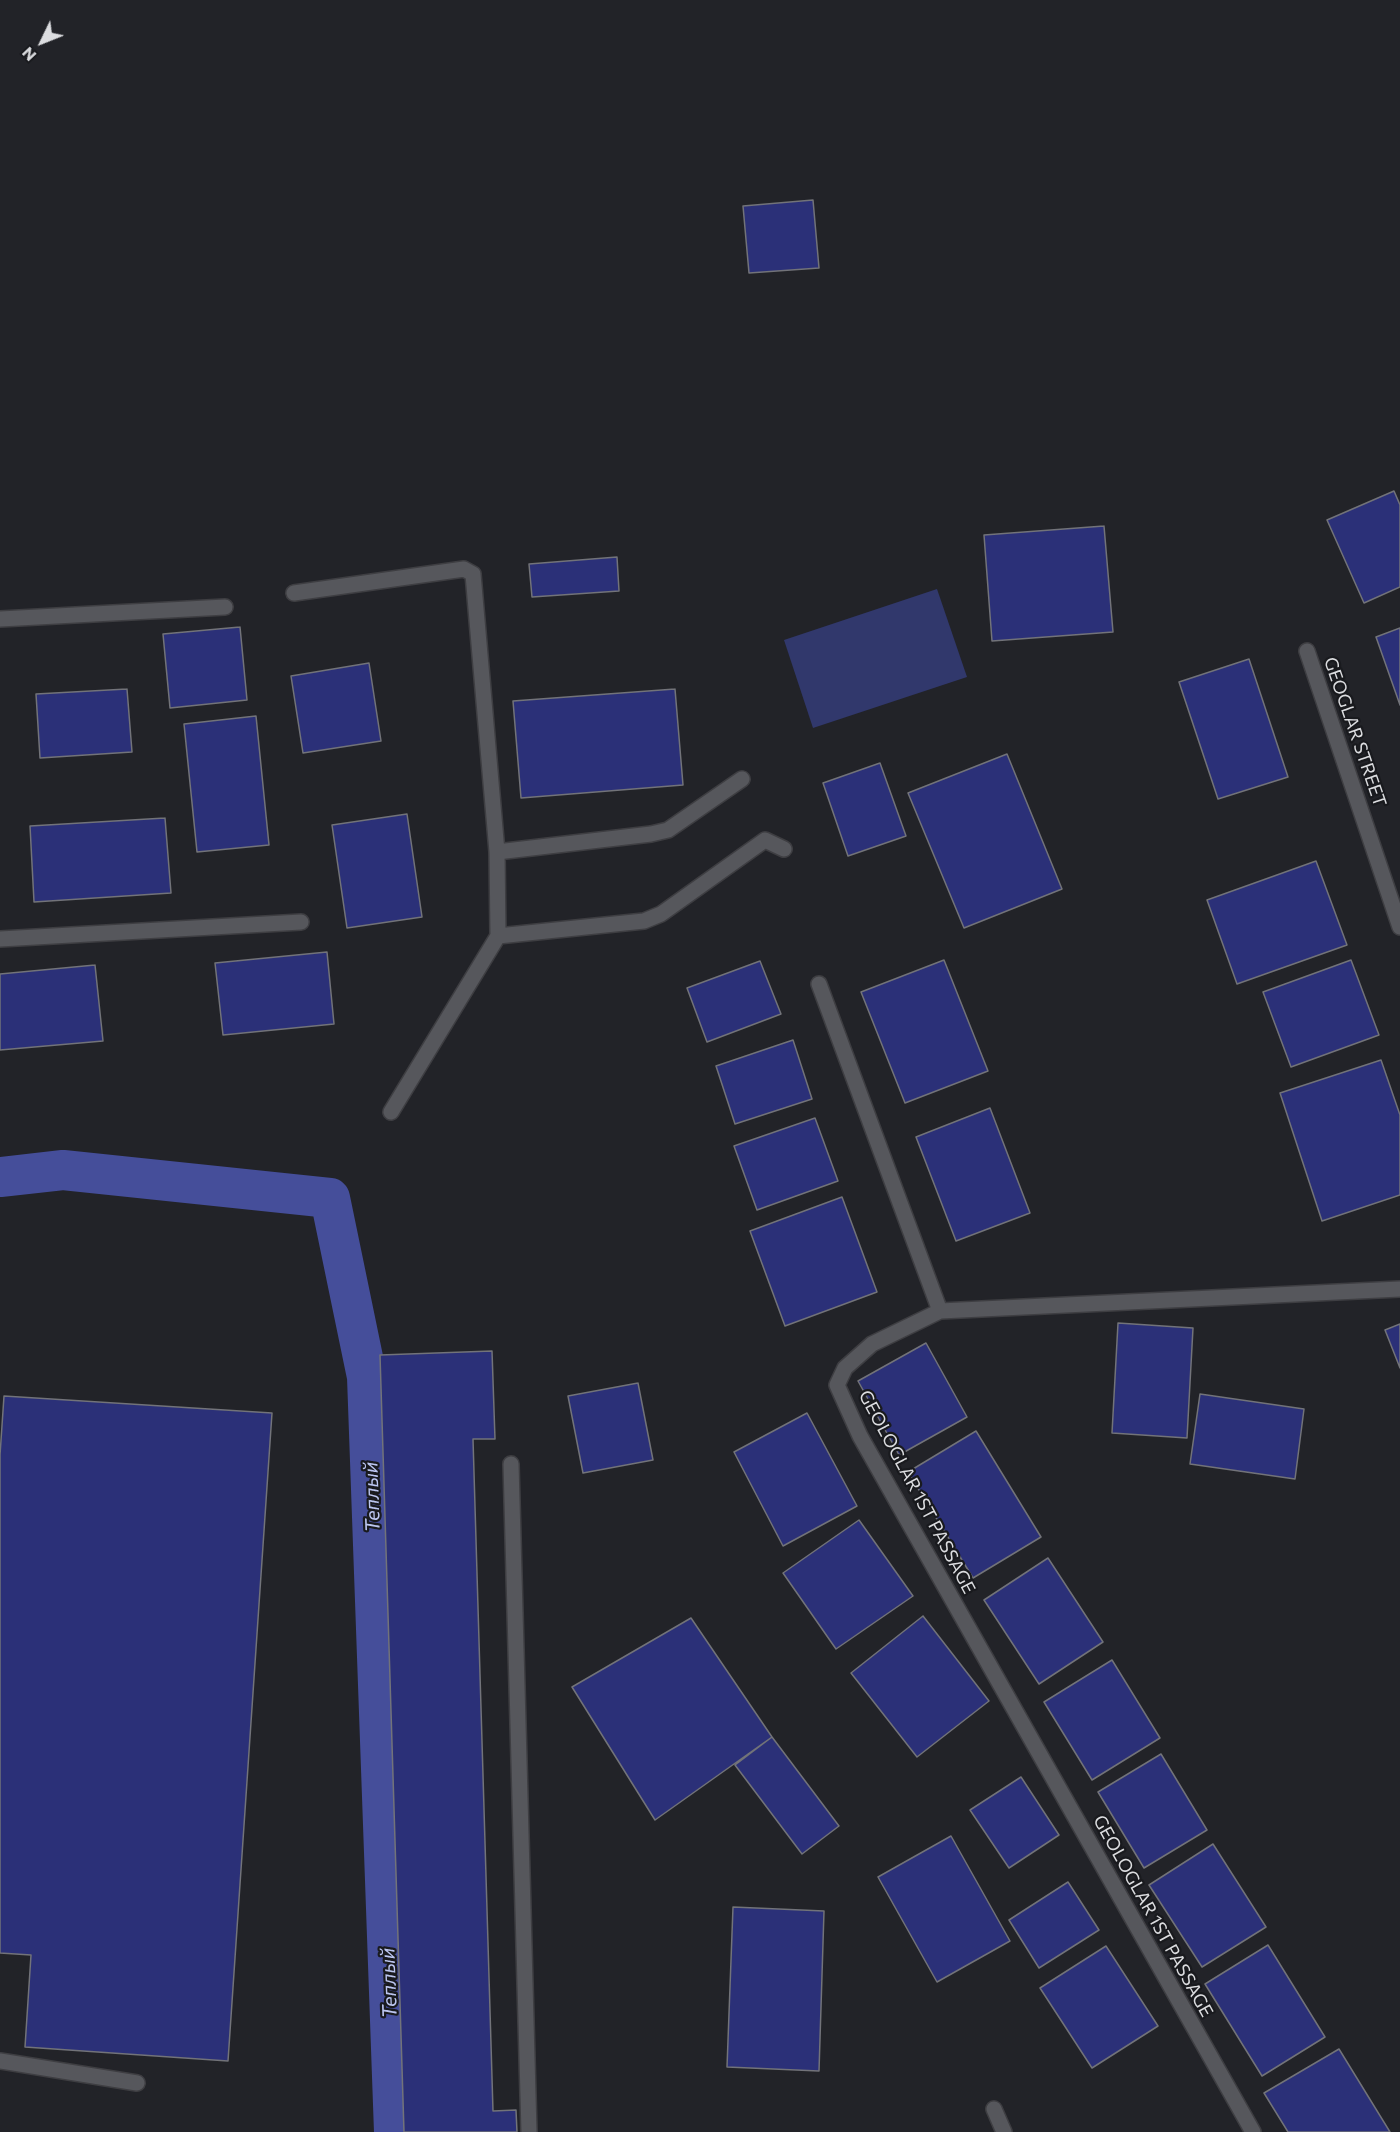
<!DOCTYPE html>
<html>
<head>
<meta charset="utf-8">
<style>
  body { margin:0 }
  #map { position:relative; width:1400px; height:2132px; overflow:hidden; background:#222328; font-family:Commissioner,sans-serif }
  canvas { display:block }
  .north { position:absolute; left:12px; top:12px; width:60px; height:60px; -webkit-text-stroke:4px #191a1e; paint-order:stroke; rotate:227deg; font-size:16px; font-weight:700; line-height:24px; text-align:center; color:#dcdde0 }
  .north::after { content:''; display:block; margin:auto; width:21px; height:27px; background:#dcdde0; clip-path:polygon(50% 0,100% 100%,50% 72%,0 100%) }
</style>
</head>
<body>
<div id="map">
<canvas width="1400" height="2132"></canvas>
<div class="north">N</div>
</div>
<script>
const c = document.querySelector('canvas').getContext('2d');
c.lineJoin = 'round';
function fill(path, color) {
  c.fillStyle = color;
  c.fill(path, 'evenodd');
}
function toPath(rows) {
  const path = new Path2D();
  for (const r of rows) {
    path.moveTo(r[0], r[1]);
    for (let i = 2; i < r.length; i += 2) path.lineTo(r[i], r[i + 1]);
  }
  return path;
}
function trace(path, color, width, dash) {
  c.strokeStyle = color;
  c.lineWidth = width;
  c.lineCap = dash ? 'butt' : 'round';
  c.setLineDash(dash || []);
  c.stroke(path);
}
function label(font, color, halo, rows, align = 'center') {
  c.font = font + ' Commissioner,sans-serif';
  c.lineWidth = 4.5;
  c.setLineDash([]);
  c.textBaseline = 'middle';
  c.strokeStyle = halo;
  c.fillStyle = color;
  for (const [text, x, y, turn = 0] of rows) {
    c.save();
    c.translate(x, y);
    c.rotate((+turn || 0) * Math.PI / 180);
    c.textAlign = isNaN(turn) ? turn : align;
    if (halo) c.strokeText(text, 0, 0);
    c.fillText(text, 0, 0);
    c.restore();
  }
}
fill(toPath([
  [937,589,967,677,813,728,784,640]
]), '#31386c');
trace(toPath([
  [0,1177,63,1170,330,1198,367,1377,394,2132]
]), '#454e9a', 40);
const building = toPath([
  [813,200,819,268,749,273,743,206,813,200],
  [1394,491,1400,505,1400,587,1364,603,1327,520,1394,491],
  [1104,526,1113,632,992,641,984,535,1104,526],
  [617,557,619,591,532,597,529,564,617,557],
  [240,627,247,700,170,708,163,634,240,627],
  [1400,628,1400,705,1376,637,1400,628],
  [1249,659,1288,777,1218,799,1179,682,1249,659],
  [369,663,381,741,303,753,291,676,369,663],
  [127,689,132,752,40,758,36,694,127,689],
  [675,689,683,785,521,798,513,701,675,689],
  [256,716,269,845,197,852,184,724,256,716],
  [1007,754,1062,889,964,928,908,793,1007,754],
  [880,763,906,836,848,856,823,783,880,763],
  [407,814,422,917,347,928,332,825,407,814],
  [165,818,171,893,34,902,30,826,165,818],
  [1316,861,1347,945,1237,984,1207,900,1316,861],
  [327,952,334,1024,223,1035,215,963,327,952],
  [944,960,988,1071,905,1103,861,992,944,960],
  [1351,960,1379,1035,1291,1067,1263,992,1351,960],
  [760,961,781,1014,707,1042,687,988,760,961],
  [95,965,103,1041,0,1050,0,974,95,965],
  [793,1040,812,1099,735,1124,716,1066,793,1040],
  [1381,1060,1400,1115,1400,1195,1322,1221,1280,1093,1381,1060],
  [990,1108,1030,1213,956,1241,916,1137,990,1108],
  [815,1118,838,1181,757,1210,734,1146,815,1118],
  [842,1197,877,1292,785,1326,750,1231,842,1197],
  [1118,1323,1193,1328,1187,1438,1112,1433,1118,1323],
  [1400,1324,1400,1368,1385,1330,1400,1324],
  [926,1343,967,1417,899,1455,858,1381,926,1343],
  [492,1351,495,1439,473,1439,493,2111,516,2110,517,2132,404,2132,380,1355,492,1351],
  [638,1383,653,1460,583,1473,568,1396,638,1383],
  [1200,1394,1304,1409,1295,1479,1190,1464,1200,1394],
  [4,1396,272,1413,228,2061,25,2047,31,1955,0,1953,0,1455,4,1396],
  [807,1413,857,1506,783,1546,734,1452,807,1413],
  [976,1431,1041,1537,973,1578,908,1472,976,1431],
  [859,1520,913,1596,836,1649,783,1573,859,1520],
  [1048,1558,1103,1642,1039,1684,984,1600,1048,1558],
  [923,1616,989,1701,917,1757,851,1673,923,1616],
  [691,1618,772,1737,655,1820,572,1687,691,1618],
  [1112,1660,1160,1738,1092,1780,1044,1702,1112,1660],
  [772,1737,839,1826,802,1854,735,1765,772,1737],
  [1161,1754,1207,1830,1144,1868,1098,1792,1161,1754],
  [1021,1777,1059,1835,1009,1868,970,1810,1021,1777],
  [951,1836,1010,1941,937,1982,878,1877,951,1836],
  [1213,1844,1266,1927,1202,1967,1149,1885,1213,1844],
  [1068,1882,1099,1930,1039,1968,1009,1920,1068,1882],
  [733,1907,824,1911,819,2071,727,2067,733,1907],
  [1268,1945,1325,2037,1262,2076,1205,1984,1268,1945],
  [1106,1946,1158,2026,1092,2068,1040,1988,1106,1946],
  [1339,2049,1390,2132,1288,2132,1264,2093,1339,2049]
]);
fill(building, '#2b3078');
trace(building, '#727379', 1.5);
const service = toPath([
  [511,1464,529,2132],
  [0,2061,137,2083],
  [994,2109,1004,2132]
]);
const minor = toPath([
  [294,593,464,569,473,574,497,852,498,936,644,921,661,914,765,840,784,849],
  [0,619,225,607],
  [1307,651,1400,927],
  [497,852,651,834,668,830,742,779],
  [0,939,301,922],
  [819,984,940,1311],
  [391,1112,498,936],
  [1253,2132,860,1436,837,1385,845,1368,872,1344,940,1311,1400,1289]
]);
trace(service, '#3e3e42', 18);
trace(minor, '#3e3e42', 18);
trace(service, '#56575c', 15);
trace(minor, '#56575c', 15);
label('18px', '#dcdde0', '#191a1e', [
  ["GEOGLAR STREET",1355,732,71],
  ["GEOLOGLAR 1ST PASSAGE",917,1492,62],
  ["GEOLOGLAR 1ST PASSAGE",1153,1916,61]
]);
label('italic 20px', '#bcc6f0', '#191a1e', [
  ["Теплый",372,1497,-92],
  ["Теплый",389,1983,-92]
]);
</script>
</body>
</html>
